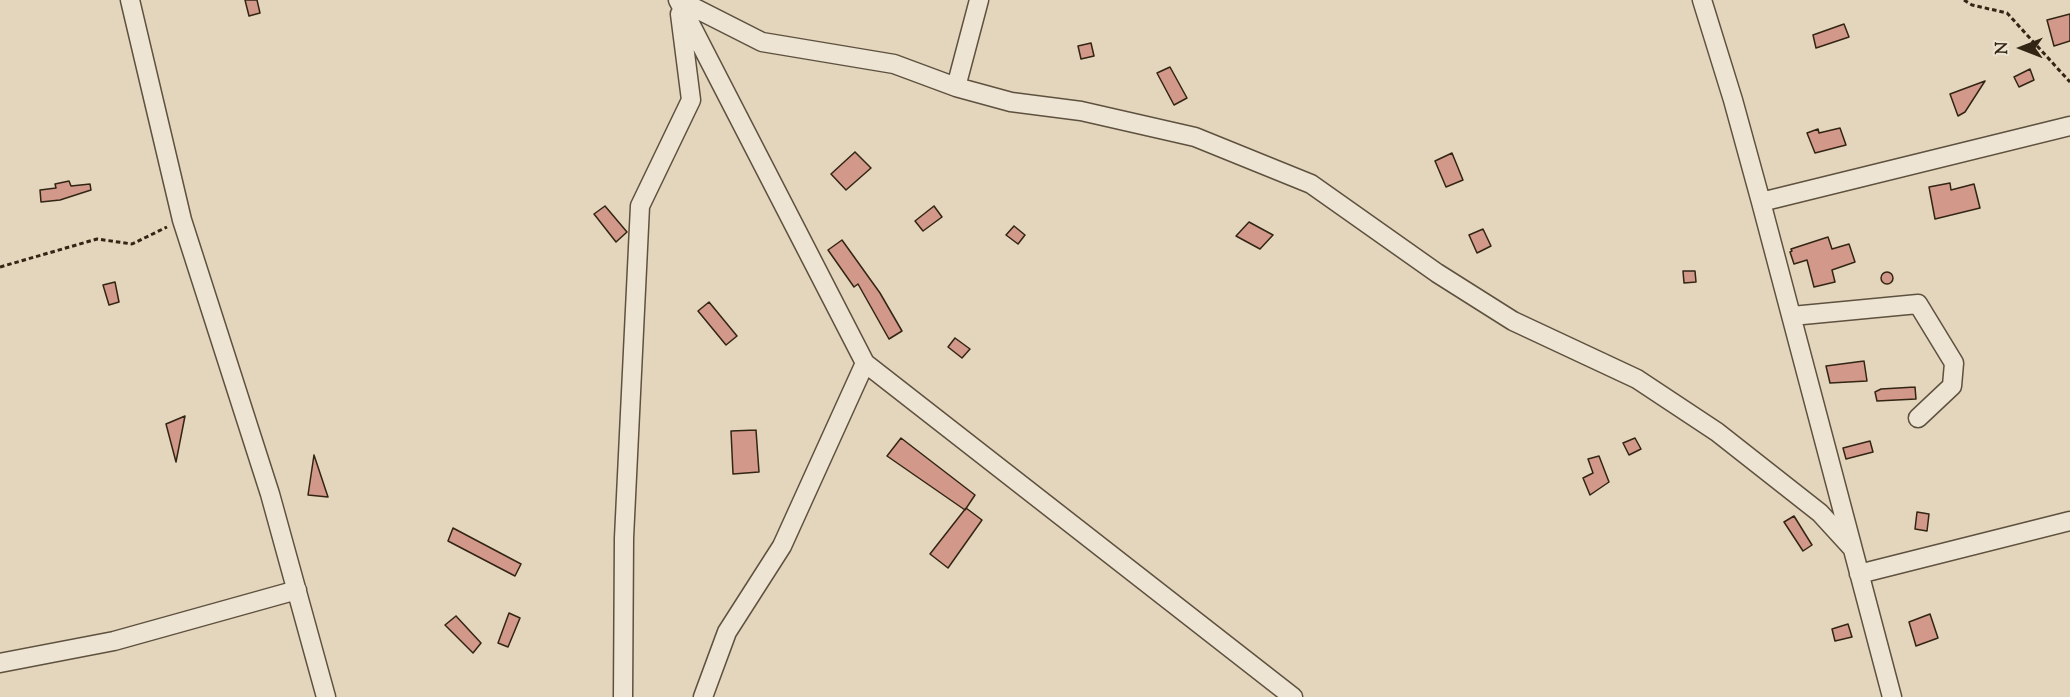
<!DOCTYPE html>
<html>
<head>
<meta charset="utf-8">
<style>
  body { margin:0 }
  #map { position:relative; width:2070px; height:697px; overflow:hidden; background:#e4d6bd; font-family:"Sorts Mill Goudy",serif }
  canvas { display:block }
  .north { position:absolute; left:1992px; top:18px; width:60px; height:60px; -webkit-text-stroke:4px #ede4d4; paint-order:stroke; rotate:270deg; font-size:16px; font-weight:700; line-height:24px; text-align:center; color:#322514 }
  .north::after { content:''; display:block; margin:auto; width:21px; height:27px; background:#322514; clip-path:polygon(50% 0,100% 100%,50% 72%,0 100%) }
</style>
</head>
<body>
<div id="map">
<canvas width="2070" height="697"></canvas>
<div class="north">N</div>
</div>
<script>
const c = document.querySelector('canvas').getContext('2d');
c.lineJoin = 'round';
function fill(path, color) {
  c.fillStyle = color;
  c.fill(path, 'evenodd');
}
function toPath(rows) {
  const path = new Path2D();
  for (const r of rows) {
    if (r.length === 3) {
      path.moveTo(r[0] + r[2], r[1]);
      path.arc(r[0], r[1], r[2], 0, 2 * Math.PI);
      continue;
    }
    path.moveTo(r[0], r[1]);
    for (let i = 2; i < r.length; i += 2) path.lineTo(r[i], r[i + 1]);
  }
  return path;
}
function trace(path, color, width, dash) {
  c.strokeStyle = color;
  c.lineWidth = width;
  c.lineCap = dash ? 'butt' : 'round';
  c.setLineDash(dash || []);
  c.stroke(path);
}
const building = toPath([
  [245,0,257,0,260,13,249,16,245,0],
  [2070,14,2070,41,2054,46,2047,20,2070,14],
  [1844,24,1849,37,1816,48,1813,35,1844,24],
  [1091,43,1094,56,1081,59,1078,46,1091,43],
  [1170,67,1187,98,1174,105,1157,73,1170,67],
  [2030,69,2034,80,2019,87,2014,77,2030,69],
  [1985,81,1965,112,1958,116,1950,94,1985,81],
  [1840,128,1846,145,1815,153,1807,133,1818,129,1819,133,1840,128],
  [855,152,871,168,846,190,831,174,855,152],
  [1452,153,1463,180,1446,187,1435,161,1452,153],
  [69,181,71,186,90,184,91,190,60,200,41,202,40,190,56,188,55,184,69,181],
  [1950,183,1951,190,1974,184,1980,208,1935,219,1929,187,1950,183],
  [605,206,627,232,616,242,594,214,605,206],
  [934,206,942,217,923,231,915,221,934,206],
  [1249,222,1273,235,1260,249,1236,236,1249,222],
  [1014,226,1025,235,1018,244,1006,235,1014,226],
  [1483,229,1491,246,1477,253,1469,235,1483,229],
  [1828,237,1832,249,1849,244,1855,262,1832,270,1835,282,1814,287,1807,260,1794,264,1790,252,1792,251,1791,249,1828,237],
  [842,240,880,293,902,331,889,339,858,284,854,287,828,250,842,240],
  [1683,271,1695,271,1696,282,1684,283,1683,271],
  [1887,278,6],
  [115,282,119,302,109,305,103,285,115,282],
  [709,302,737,336,726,345,698,311,709,302],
  [955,338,970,349,962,358,948,347,955,338],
  [1864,361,1867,381,1830,383,1826,366,1864,361],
  [1915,387,1916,399,1877,401,1875,392,1881,389,1915,387],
  [185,416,176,462,166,424,185,416],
  [756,430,759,472,733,474,731,431,756,430],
  [901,438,975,495,965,510,887,456,901,438],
  [1635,438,1641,449,1629,455,1623,443,1635,438],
  [1870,441,1873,452,1846,459,1843,448,1870,441],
  [314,455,328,497,308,495,314,455],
  [1599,456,1609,482,1590,495,1583,478,1593,473,1588,459,1599,456],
  [966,508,982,520,948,568,930,554,966,508],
  [1917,512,1929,514,1927,531,1915,529,1917,512],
  [1794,516,1812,545,1803,551,1784,522,1794,516],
  [453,528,521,564,515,576,448,541,453,528],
  [509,613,520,618,508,647,498,643,509,613],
  [1930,614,1938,638,1916,646,1909,622,1930,614],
  [456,616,481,643,473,653,445,625,456,616],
  [1848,624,1852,637,1835,641,1832,629,1848,624]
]);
fill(building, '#d2988a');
trace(building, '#322514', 1.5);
const minor = toPath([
  [130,0,182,220,270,494,326,697],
  [678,0,865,363,782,546,727,632,703,697],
  [679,0,762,42,894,64,956,87,979,0],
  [1702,0,1733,100,1761,202,1892,697],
  [956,87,1011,102,1081,111,1195,137,1311,184,1437,273,1513,321,1637,379,1717,432,1820,513,1852,548],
  [1761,202,2070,126],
  [1792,316,1918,304,1954,363,1952,386,1918,418],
  [865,363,1293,697],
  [1859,574,2070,521],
  [0,663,114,641,297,590],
  [623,697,624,538,640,206,691,100,680,14]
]);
trace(minor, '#5e513e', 21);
trace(toPath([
  [1964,0,1972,5,2007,13,2070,82],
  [0,267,97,239,132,244,167,227]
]), '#322514', 3, [4.5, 3]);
trace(minor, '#ede4d4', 18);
</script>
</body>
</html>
